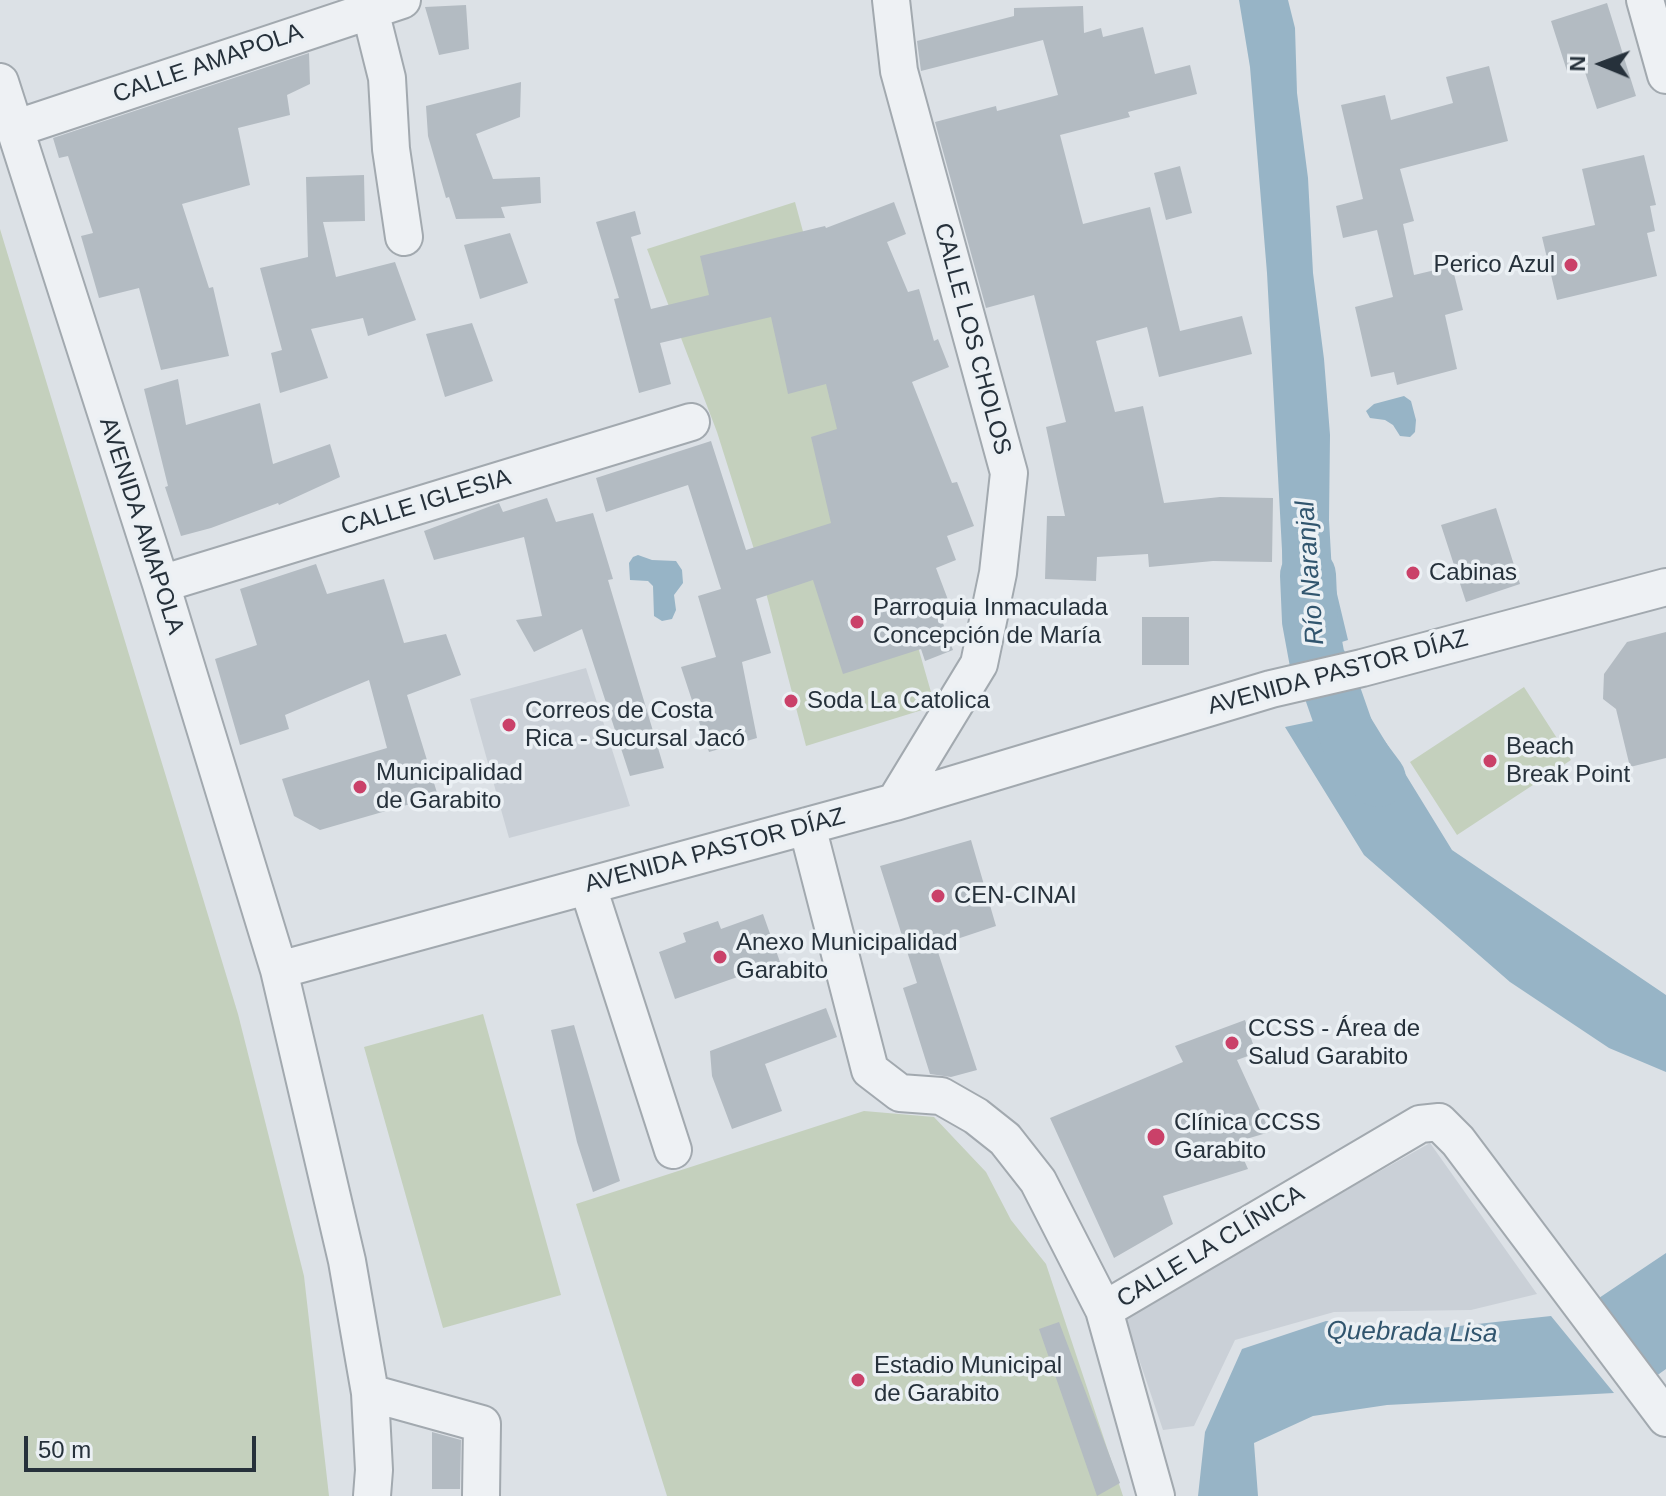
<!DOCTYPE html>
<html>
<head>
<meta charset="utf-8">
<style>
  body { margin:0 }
  #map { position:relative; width:1666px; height:1496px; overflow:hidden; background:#dce1e6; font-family:Helvetica,sans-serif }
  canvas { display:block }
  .north { position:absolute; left:1562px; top:24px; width:80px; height:80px; -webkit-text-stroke:6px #ebf0f4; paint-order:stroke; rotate:271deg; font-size:22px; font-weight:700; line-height:32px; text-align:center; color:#26313b }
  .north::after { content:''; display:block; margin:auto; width:28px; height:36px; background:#26313b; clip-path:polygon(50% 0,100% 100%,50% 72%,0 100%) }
  .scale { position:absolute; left:24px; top:1436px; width:232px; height:36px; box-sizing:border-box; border:4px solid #26313b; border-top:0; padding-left:10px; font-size:24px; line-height:28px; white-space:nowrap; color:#26313b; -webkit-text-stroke:6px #ebf0f4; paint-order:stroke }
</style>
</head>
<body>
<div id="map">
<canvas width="1666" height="1496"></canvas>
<div class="north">N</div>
<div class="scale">50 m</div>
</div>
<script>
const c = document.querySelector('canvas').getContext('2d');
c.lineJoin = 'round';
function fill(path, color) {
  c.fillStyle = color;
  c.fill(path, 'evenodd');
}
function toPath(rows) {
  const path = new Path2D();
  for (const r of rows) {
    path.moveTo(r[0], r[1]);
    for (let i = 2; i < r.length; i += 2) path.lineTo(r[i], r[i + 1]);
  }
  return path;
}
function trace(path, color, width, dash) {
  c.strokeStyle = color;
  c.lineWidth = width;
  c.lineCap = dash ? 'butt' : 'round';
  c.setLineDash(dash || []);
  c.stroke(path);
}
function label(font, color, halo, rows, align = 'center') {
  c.font = font + ' Helvetica,sans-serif';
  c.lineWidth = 7;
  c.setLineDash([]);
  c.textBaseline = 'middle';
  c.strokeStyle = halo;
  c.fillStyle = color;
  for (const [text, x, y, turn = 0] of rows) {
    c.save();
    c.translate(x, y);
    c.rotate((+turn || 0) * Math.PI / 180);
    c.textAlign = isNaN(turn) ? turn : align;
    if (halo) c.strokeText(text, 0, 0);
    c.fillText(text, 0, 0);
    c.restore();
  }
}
fill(toPath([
  [586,668,630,806,509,838,470,699],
  [1430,1143,1537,1294,1471,1310,1334,1312,1235,1340,1194,1426,1163,1430,1124,1315]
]), '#cad0d7');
fill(toPath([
  [795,202,874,494,935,706,806,746,758,562,717,432,647,249],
  [0,229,238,1014,304,1276,329,1496,0,1496],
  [1524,687,1571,760,1457,835,1410,762],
  [483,1014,561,1295,443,1328,364,1047],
  [864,1111,934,1117,986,1172,1011,1220,1046,1264,1123,1496,667,1496,576,1204]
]), '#c4d0bd');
fill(toPath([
  [1239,0,1288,0,1295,28,1297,93,1308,178,1313,273,1324,359,1330,435,1329,520,1332,573,1348,640,1295,657,1283,627,1282,550,1267,273,1250,67],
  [1404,396,1411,401,1416,420,1415,432,1410,437,1400,436,1393,425,1385,420,1370,418,1366,411,1374,404],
  [638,555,652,560,676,561,682,570,683,583,674,595,676,610,672,619,662,621,654,616,653,586,648,581,630,580,629,563,633,557],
  [1366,710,1452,850,1666,995,1666,1072,1609,1048,1510,982,1364,855,1285,727],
  [1666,1253,1666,1369,1652,1379,1593,1302],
  [1551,1316,1614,1393,1387,1405,1313,1416,1254,1443,1258,1496,1198,1496,1205,1432,1242,1349,1326,1321,1422,1330]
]), '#97b4c6');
trace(toPath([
  [1308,575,1310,621,1317,659,1327,677,1349,740,1378,779]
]), '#97b4c6', 56);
fill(toPath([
  [1607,3,1636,96,1597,109,1583,66,1567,71,1551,21],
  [466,5,469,49,439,55,425,7],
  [1083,6,1084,33,1101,28,1103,37,1143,27,1155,74,1190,65,1197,94,1128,112,1130,117,1060,135,1083,224,1150,207,1180,331,1242,316,1252,354,1159,377,1147,327,1096,341,1115,412,1143,406,1164,503,1220,497,1273,498,1272,562,1213,561,1149,567,1148,554,1097,557,1096,581,1045,579,1047,516,1065,516,1046,427,1066,422,1034,295,986,308,935,122,996,106,997,111,1058,95,1043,40,921,71,917,41,1014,16,1014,8],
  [309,53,310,84,287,95,290,115,238,128,250,185,182,204,209,288,213,287,229,356,161,370,139,288,99,298,81,236,93,233,68,156,59,158,53,138],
  [1489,66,1508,141,1400,169,1414,221,1403,224,1414,275,1452,266,1463,310,1445,315,1457,369,1397,385,1394,372,1371,377,1355,307,1393,297,1377,230,1343,238,1336,206,1363,199,1341,105,1385,95,1391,120,1453,103,1446,77],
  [521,82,520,117,476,134,493,179,540,177,541,203,501,207,505,218,456,219,449,197,446,198,428,136,426,106],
  [1644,155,1656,205,1650,206,1655,231,1647,233,1657,276,1557,300,1542,237,1595,225,1582,169],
  [1180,166,1192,213,1166,220,1154,173],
  [364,175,365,221,323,222,336,277,395,262,416,320,368,336,363,318,311,329,328,378,280,393,271,353,282,350,260,268,308,257,306,177],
  [894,202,906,234,887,242,908,292,919,289,934,341,938,339,949,367,912,382,952,483,957,482,974,526,947,536,956,560,936,568,953,613,941,618,953,650,925,661,921,649,843,674,813,580,756,599,771,653,742,662,757,738,709,752,681,667,716,657,698,596,721,589,688,485,606,512,596,478,711,441,746,550,831,523,811,437,837,429,826,384,788,394,771,317,660,343,671,384,639,393,614,299,619,298,596,222,635,211,641,234,631,237,651,309,709,295,700,256,825,226,826,228],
  [510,233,528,283,480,299,464,245],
  [472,323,493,381,445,397,426,334],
  [178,379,186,425,260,403,273,464,330,444,340,477,279,505,278,503,211,528,181,536,165,487,168,486,144,389],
  [547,498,556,522,593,513,613,579,608,580,664,768,630,776,582,629,534,652,516,620,542,616,524,537,434,560,424,531,499,503,503,512],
  [1496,508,1520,584,1466,602,1441,525],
  [316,564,327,594,384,579,404,643,446,634,461,675,407,695,438,796,320,830,294,816,282,779,387,748,369,680,285,715,289,729,240,745,215,659,257,645,240,589],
  [1142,617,1189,617,1189,665,1142,665],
  [1666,632,1666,758,1630,767,1616,709,1603,699,1604,674,1627,642],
  [971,840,996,926,936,946,977,1070,951,1077,930,1074,903,988,917,983,880,866],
  [763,914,780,962,675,999,659,952,686,942,683,933,718,921,721,929],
  [826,1008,837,1037,765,1064,782,1111,732,1129,712,1076,710,1051],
  [1245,1020,1256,1053,1237,1060,1270,1132,1236,1142,1248,1169,1163,1196,1173,1224,1114,1258,1050,1118,1183,1062,1175,1046],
  [574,1025,620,1181,593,1192,577,1142,551,1030],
  [1059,1322,1120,1483,1097,1496,1039,1329],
  [432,1432,461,1440,460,1489,432,1489]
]), '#b3bbc2');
const minor = toPath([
  [891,0,899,71,1009,473,998,573,979,664,895,802],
  [1645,0,1666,75],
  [370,10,387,78,391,149,404,237],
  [0,82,161,584,279,970,347,1261,370,1393,374,1470,372,1496],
  [14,129,402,0],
  [161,584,691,422],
  [807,826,870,1070,900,1093,941,1096,976,1116,1005,1139,1038,1181,1104,1310,1420,1124,1439,1122,1458,1141,1666,1418],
  [588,887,673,1150],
  [279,970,895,802,1271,689,1362,668,1666,587],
  [1104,1310,1156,1496],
  [370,1393,482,1424,481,1496]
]);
trace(minor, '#a2a9af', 40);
trace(minor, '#eef1f4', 36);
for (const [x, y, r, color] of [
  [1571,265,8,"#ca4169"],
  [1413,573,8,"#ca4169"],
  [857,622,8,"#ca4169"],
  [791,701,8,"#ca4169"],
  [509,725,8,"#ca4169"],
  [1490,761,8,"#ca4169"],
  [360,787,8,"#ca4169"],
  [938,896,8,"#ca4169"],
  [720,957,8,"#ca4169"],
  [1232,1043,8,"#ca4169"],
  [1156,1137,10,"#ca4169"],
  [858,1380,8,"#ca4169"]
]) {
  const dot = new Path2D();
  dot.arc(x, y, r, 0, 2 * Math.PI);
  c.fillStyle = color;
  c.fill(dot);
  trace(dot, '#ebf0f4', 3);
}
label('24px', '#26313b', '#ebf0f4', [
  ["CALLE AMAPOLA",208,64,-19],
  ["CALLE LOS CHOLOS",972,339,75],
  ["CALLE IGLESIA",426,503,-17],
  ["AVENIDA AMAPOLA",141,526,72],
  ["AVENIDA PASTOR DÍAZ",1338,673,-15],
  ["AVENIDA PASTOR DÍAZ",715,851,-15],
  ["CALLE LA CLÍNICA",1211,1247,-31]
]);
label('24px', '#26313b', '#ebf0f4', [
  ["Perico Azul",1555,265,"right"],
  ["Cabinas",1429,573],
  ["Parroquia Inmaculada",873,608],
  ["Concepción de María",873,636],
  ["Soda La Catolica",807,701],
  ["Correos de Costa",525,711],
  ["Rica - Sucursal Jacó",525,739],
  ["Beach",1506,747],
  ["Break Point",1506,775],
  ["Municipalidad",376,773],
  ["de Garabito",376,801],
  ["CEN-CINAI",954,896],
  ["Anexo Municipalidad",736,943],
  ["Garabito",736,971],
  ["CCSS - Área de",1248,1029],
  ["Salud Garabito",1248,1057],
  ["Clínica CCSS",1174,1123],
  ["Garabito",1174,1151],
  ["Estadio Municipal",874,1366],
  ["de Garabito",874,1394]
], 'left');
label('italic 26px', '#31556e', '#ebf0f4', [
  ["Río Naranjal",1311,573,-94],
  ["Quebrada Lisa",1412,1333,1]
]);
</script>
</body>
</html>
